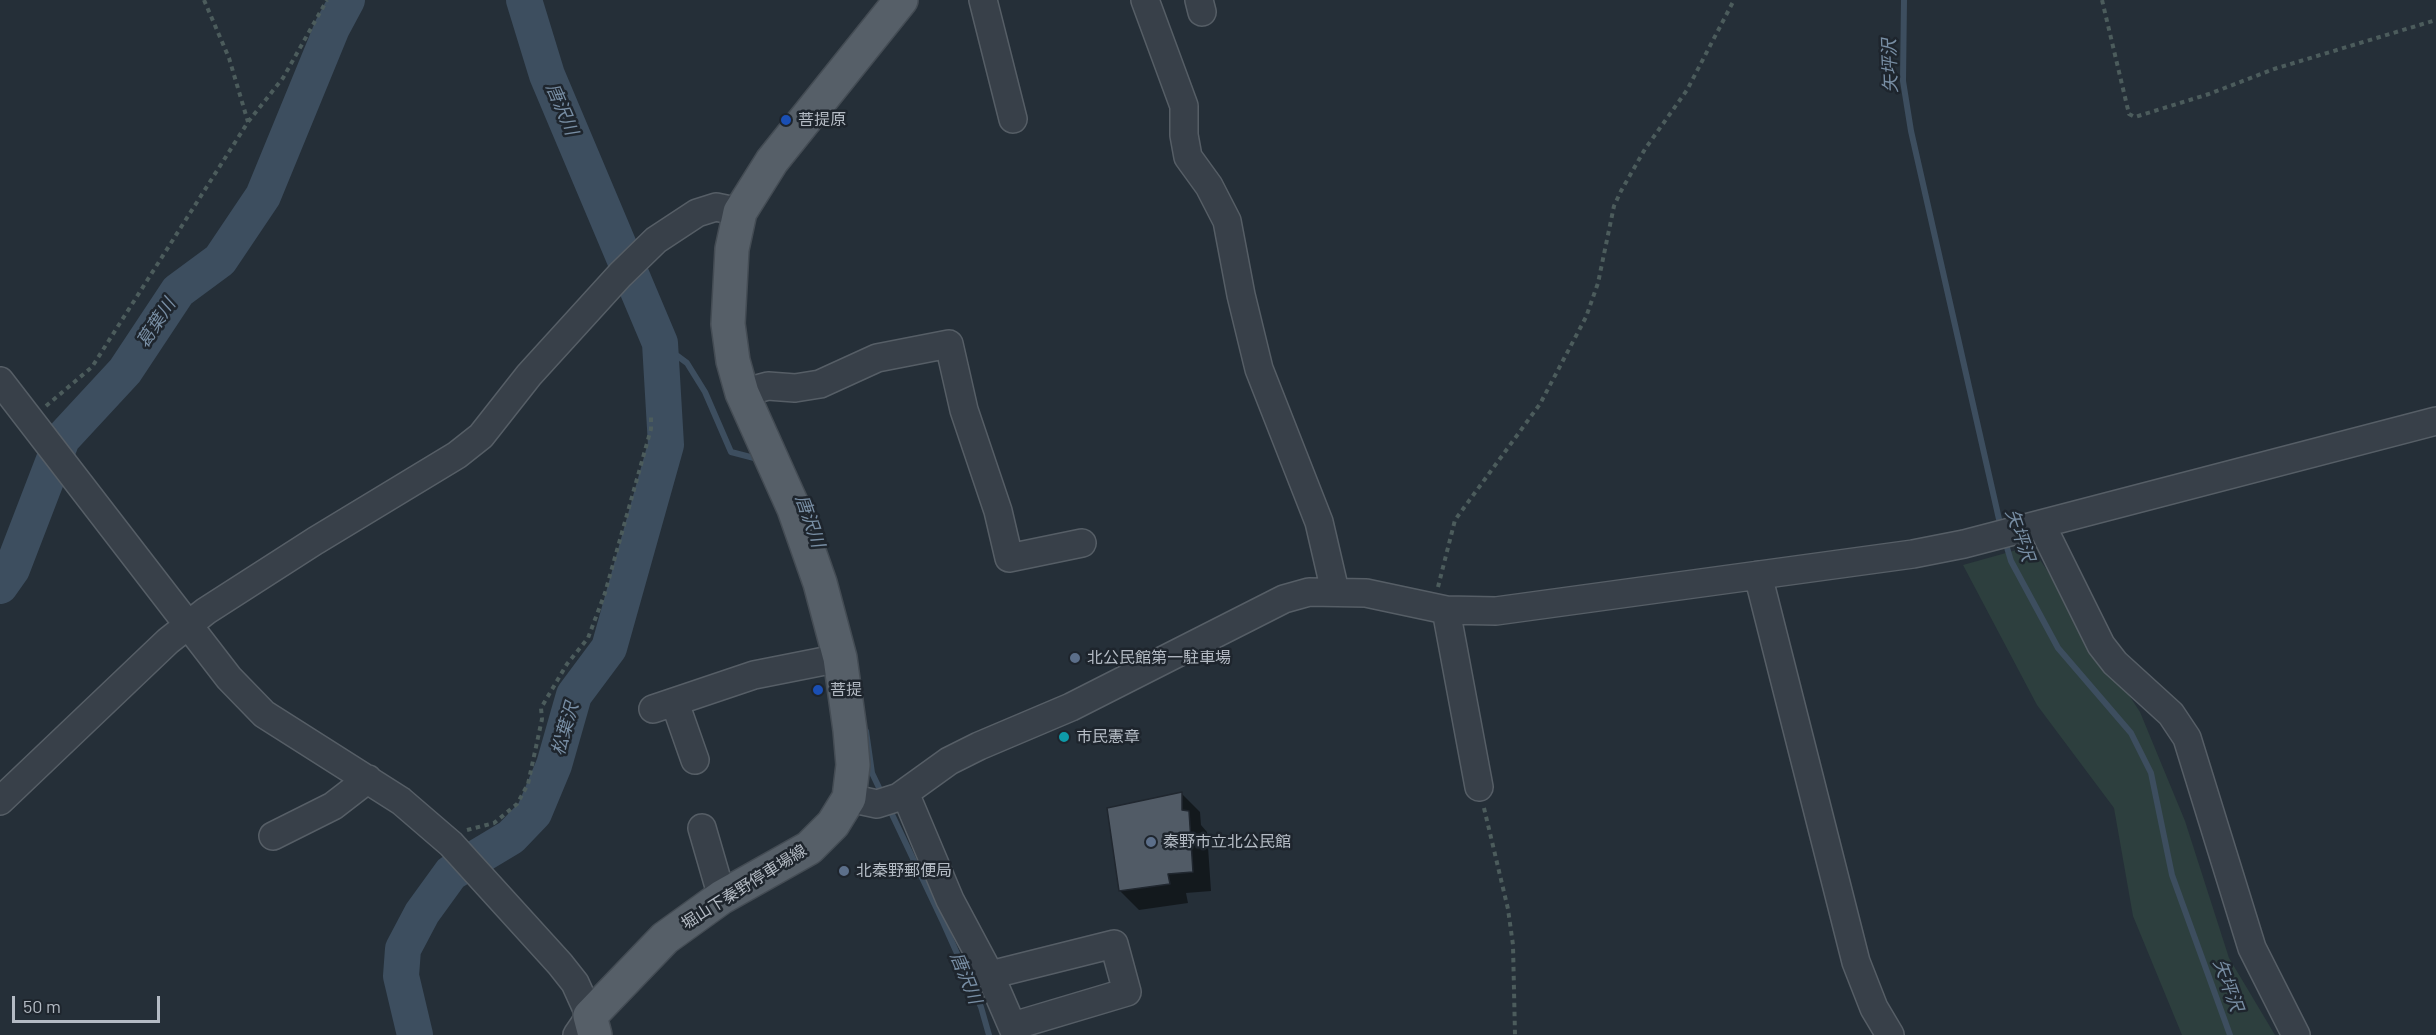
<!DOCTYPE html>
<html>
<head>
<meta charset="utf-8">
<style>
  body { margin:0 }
  #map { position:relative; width:2436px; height:1035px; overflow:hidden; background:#252f38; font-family:Barlow,sans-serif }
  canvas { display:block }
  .scale { position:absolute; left:12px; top:996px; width:148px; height:27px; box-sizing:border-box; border:3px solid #b4bbc4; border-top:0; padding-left:8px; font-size:18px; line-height:21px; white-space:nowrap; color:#b4bbc4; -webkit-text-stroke:4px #1e252d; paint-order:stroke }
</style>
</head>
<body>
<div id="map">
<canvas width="2436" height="1035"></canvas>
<div class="scale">50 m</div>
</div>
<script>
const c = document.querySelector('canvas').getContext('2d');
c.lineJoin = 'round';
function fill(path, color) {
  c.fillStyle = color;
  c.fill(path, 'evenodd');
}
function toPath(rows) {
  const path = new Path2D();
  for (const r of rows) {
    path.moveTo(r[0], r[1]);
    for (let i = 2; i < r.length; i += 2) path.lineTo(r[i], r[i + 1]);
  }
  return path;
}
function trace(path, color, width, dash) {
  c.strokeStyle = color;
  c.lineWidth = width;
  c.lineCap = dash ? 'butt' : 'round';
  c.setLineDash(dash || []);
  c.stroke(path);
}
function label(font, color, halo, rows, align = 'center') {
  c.font = font + ' Barlow,"Noto Sans JP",sans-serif';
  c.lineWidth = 5;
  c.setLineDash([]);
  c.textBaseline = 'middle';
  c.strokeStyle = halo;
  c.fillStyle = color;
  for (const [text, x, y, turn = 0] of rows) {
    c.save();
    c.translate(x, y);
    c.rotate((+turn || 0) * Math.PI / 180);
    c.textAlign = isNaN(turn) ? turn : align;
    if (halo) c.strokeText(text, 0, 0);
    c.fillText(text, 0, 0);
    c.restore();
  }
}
fill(toPath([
  [2031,546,2140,712,2185,821,2229,958,2275,1035,2182,1035,2133,916,2114,808,2037,705,1963,565]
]), '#2d3f3e');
fill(toPath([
  [1181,793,1200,812,1201,825,1207,832,1211,891,1186,893,1188,903,1139,910,1120,891]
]), '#0007');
trace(toPath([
  [1904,0,1903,81,1911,131,2001,528],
  [660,343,687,363,705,392,731,452,758,459],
  [2005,541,2011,561,2058,648,2131,733,2151,773,2172,875,2230,1035],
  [866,731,872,773,883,796],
  [889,808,943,922,981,1007,989,1035]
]), '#3d4e5f', 6);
trace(toPath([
  [0,586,12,569,62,439,125,371,178,291,220,260,263,196,332,28,347,0],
  [415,1035,401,976,403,949,422,913,451,873,511,837,534,813,554,765,574,695,609,648,666,445,660,343,547,75,524,0]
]), '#3d4e5f', 36);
const building = toPath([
  [1182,792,1182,810,1189,811,1193,872,1168,874,1170,884,1119,891,1107,808,1182,792]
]);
fill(building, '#515b66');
trace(building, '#20272f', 1.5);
const minor = toPath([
  [983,0,1013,119],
  [1145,0,1184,106,1184,135,1188,157,1209,186,1227,221,1241,295,1259,369,1319,522,1335,591],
  [1199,0,1202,12],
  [0,381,229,678,264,714,401,801,451,844,560,964,575,983,590,1016,577,1035],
  [742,393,768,386,795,388,820,384,877,358,949,344,964,410,998,511,1009,558,1082,543],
  [2041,524,2101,645,2115,663,2171,714,2187,738,2252,948,2296,1035],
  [1758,575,1856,962,1874,1008,1890,1035],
  [1446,610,1479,787],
  [675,703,695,760],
  [653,709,754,675,840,658],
  [905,793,950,900,990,975,1016,1035],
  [849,798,877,804,899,797,949,761,979,746,1071,707,1284,599,1309,592,1366,593,1446,610,1496,611,1913,554,1964,544,2436,421],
  [0,801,168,641,206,611,315,541,457,455,481,436,529,375,620,275,656,240,697,213,716,207,740,212],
  [702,828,722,897],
  [273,836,333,806,368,779],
  [990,975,1114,944,1127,992,1013,1026]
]);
const major = toPath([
  [595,1035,590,1016,665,938,722,897,809,848,833,824,849,798,853,765,850,730,840,658,820,583,794,509,742,393,733,361,728,324,732,249,740,212,772,161,901,0]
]);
trace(minor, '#565e66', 30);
trace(major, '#444c54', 36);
trace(toPath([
  [204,0,229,58,248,122],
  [2102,0,2129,114,2135,117,2209,94,2274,69,2436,20],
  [46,406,92,367,248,122,283,78,327,0],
  [1438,587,1455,520,1540,404,1586,317,1598,283,1614,206,1621,191,1645,149,1687,90,1734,0],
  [1484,808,1508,909,1513,945,1515,1035],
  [467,830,494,823,517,804,528,784,542,719,541,708,567,664,588,638,605,593,651,429,651,414]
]), '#4c5c5c', 4, [4.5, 4.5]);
trace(minor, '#384049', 27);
trace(major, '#565f68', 33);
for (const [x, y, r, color] of [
  [786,120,6,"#1a4fb4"],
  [1075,658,6,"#5c6f8a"],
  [818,690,6,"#1a4fb4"],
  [1064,737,6,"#0f9aa8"],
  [1151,842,6,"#5c6f8a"],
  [844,871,6,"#5c6f8a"]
]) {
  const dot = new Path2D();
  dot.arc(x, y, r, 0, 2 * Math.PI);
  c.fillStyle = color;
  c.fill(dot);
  trace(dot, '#1e252d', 2);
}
label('16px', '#b4bbc4', '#1e252d', [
  ["菩提原",798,120],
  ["北公民館第一駐車場",1087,658],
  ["菩提",830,690],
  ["市民憲章",1076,737],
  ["秦野市立北公民館",1163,842],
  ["北秦野郵便局",856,871]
], 'left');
label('16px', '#b4bbc4', '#1e252d', [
  ["堀山下秦野停車場線",744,887,-32]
]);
label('italic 18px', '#788ea4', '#1e252d', [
  ["矢坪沢",1890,66,-92],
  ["唐沢川",562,109,67],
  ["葛葉川",156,323,-57],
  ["唐沢川",810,521,71],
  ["矢坪沢",2020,535,71],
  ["松葉沢",565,729,-74],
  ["唐沢川",966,978,68],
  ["矢坪沢",2228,985,70]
]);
</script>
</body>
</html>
